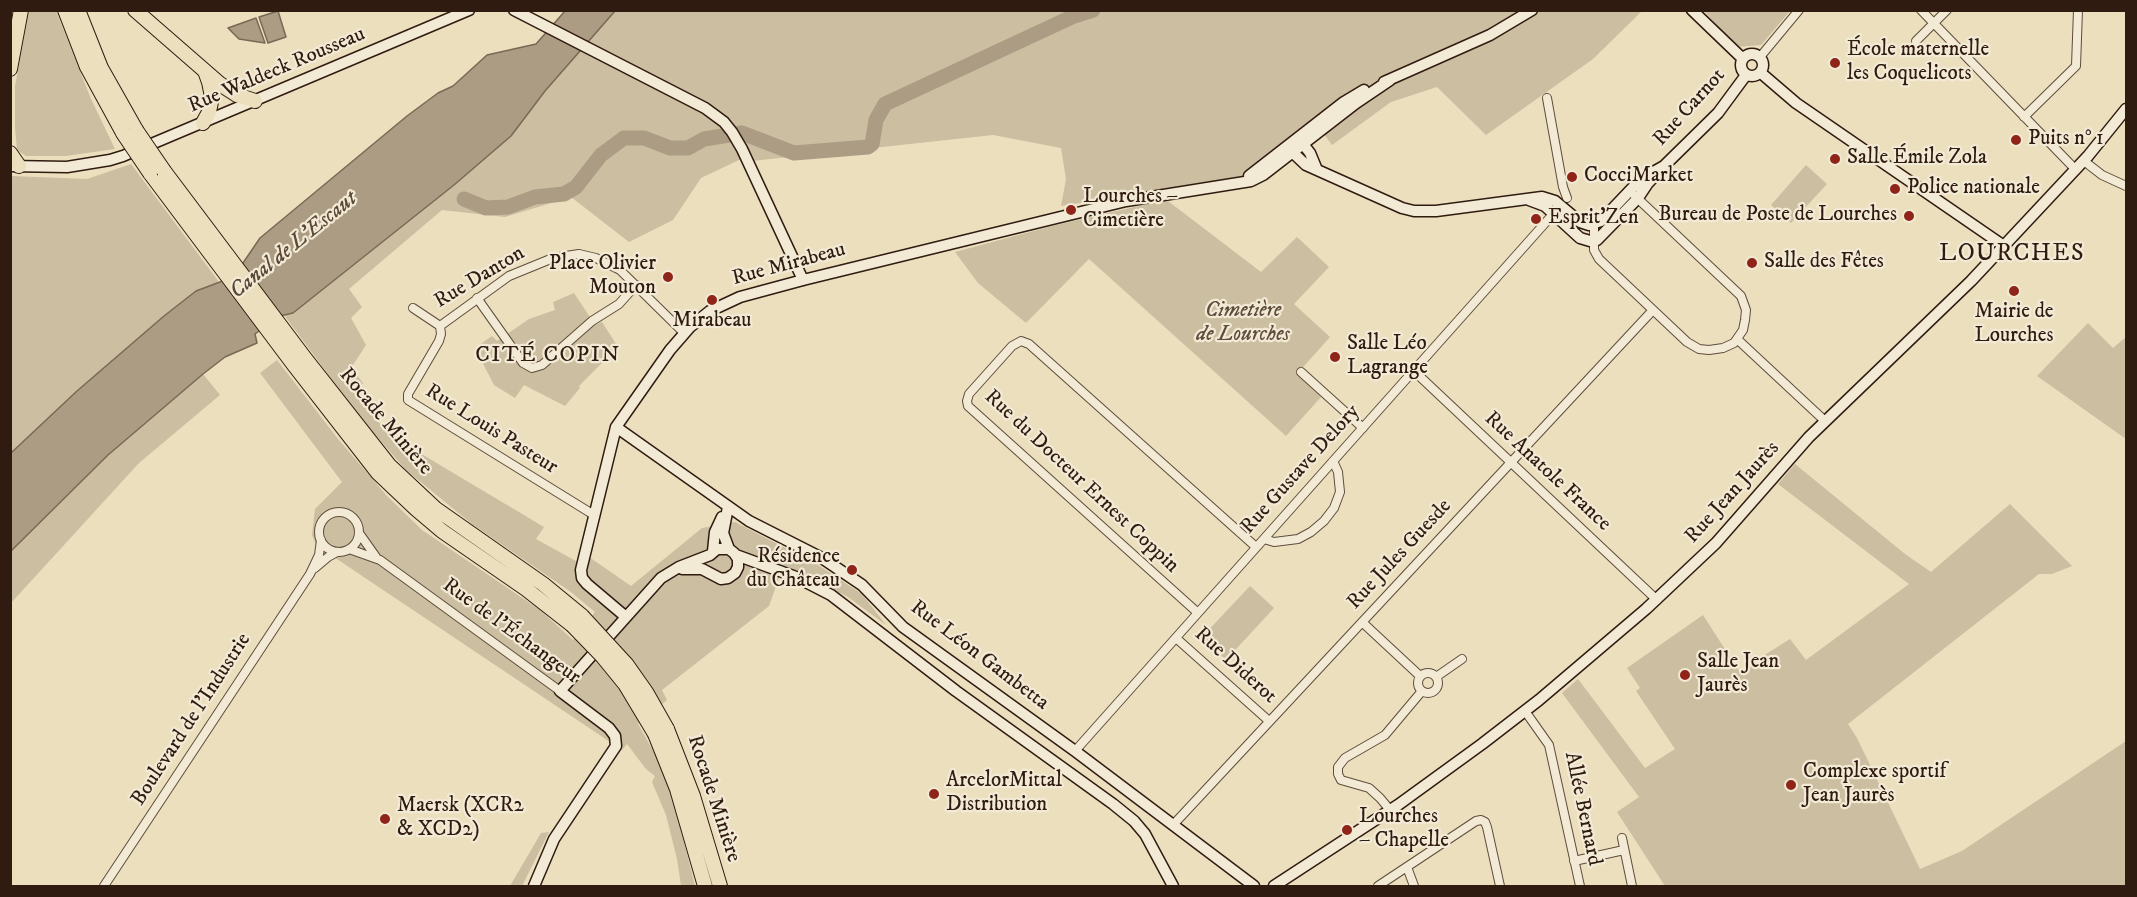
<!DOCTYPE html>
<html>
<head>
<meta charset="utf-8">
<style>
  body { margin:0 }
  #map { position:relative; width:2137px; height:897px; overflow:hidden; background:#ebdfbe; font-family:"IM FELL DW Pica",serif }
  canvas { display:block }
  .frame { position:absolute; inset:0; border:12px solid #301b11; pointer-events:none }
</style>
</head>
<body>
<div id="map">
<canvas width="2137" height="897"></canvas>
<div class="frame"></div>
</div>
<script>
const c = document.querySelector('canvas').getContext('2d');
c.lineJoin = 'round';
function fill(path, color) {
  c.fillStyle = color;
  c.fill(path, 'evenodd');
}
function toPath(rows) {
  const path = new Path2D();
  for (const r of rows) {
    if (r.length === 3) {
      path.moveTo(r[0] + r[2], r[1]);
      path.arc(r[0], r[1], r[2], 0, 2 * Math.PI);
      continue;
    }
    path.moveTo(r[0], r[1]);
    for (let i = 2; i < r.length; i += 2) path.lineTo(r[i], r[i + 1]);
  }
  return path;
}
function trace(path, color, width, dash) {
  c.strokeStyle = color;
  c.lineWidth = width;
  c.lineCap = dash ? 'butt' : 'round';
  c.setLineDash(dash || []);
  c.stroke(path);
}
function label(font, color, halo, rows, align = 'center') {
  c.font = font + ' "IM FELL DW Pica",serif';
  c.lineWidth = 4.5;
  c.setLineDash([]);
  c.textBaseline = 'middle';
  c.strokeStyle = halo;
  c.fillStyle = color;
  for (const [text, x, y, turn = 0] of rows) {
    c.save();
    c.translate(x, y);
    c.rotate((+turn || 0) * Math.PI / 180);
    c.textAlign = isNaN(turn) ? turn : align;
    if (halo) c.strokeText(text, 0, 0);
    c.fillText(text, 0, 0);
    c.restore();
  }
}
fill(toPath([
  [29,11,56,11,91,99,115,149,66,156,26,156,17,150,15,128,15,86],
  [615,11,1642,11,1593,59,1486,135,1437,87,1391,102,1332,145,1324,134,1277,167,1235,178,1061,206,1066,179,1061,148,993,135,752,161,739,160,701,178,673,220,629,242,571,197,505,217,442,210,349,289,362,307,351,318,366,345,351,368,363,383,356,393,377,421,408,446,544,527,536,539,585,566,589,557,631,586,702,528,735,522,818,565,862,594,886,625,848,597,802,574,783,567,769,606,662,690,667,700,638,724,655,754,668,784,685,846,695,886,681,886,677,859,666,815,652,782,655,776,646,769,627,744,622,750,316,545,312,535,315,509,342,482,260,373,277,360,338,439,387,496,422,530,540,610,573,640,595,612,571,592,472,524,406,470,359,416,284,315,293,313,454,185,511,136,545,91],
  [1704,11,1790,11,1761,45,1736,47],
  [131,164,219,282,196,291,11,453,11,176,87,179],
  [1806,165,1827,184,1791,223,1771,205],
  [1168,201,1261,272,1297,237,1329,267,1294,304,1330,337,1297,374,1321,397,1286,436,1089,259,1026,323,978,283,955,252,1056,225,1134,207],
  [574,293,595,325,602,322,618,347,579,386,580,388,565,406,524,385,515,398,494,385,475,348,492,336,497,341,529,319,555,310,553,302],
  [2088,323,2113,348,2126,337,2126,439,2037,376],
  [203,374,220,395,139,463,11,603,10,551,108,455],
  [1795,464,1905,554,1931,572,2010,504,2072,566,2052,574,2039,574,1848,724,1857,738,1920,869,1962,851,2126,741,2126,886,1665,886,1617,812,1639,797,1562,693,1578,679,1645,768,1675,749,1636,691,1640,688,1627,668,1703,615,1739,671,1790,639,1806,660,1909,584,1778,484],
  [1250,586,1274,608,1226,660,1202,637],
  [549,832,522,886,510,886,541,833]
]), '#cbbea1');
const water = toPath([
  [278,11,286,37,268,43,259,17,278,11],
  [565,11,615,11,545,91,511,136,454,185,293,313,280,316,255,334,257,343,225,357,203,374,108,455,11,551,11,453,77,391,164,316,196,291,220,282,243,263,260,238,407,116,438,93,453,86,487,55,536,44,565,11],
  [256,18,265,43,239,39,228,28,256,18]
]);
fill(water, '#ab9c83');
trace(water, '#7a6855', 1.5);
trace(toPath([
  [464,199,486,208,508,207,535,197,564,194,576,187,601,155,624,138,644,138,670,148,688,148,704,139,742,133,794,153,868,147,872,144,876,120,885,104,1074,16,1093,10]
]), '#ab9c83', 15);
const street = toPath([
  [1921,10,2076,170],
  [1916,41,1947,10],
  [1760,57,1799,10],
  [1547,98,1563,187,1567,198],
  [2024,117,2076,66,2078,10],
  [2084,161,2102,175,2126,186],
  [1594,224,1594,250,1599,259,1687,342,1699,349,1709,350,1723,348,1734,343,1743,330,1745,320,1746,310,1741,296,1635,196],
  [477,298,523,363,532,368,542,365,592,321,619,304,636,285],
  [413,308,440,326,509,276,553,258,579,254,596,258,620,270,684,333],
  [440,326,441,334,439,341,408,394,408,400,594,515],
  [1737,339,1825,421],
  [1414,371,1657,600],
  [1301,372,1363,428],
  [339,532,20],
  [359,533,376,557],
  [1264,539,1274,542,1298,539,1311,532,1324,521,1334,508,1340,492,1338,472,1333,461],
  [349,549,380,560,560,691],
  [315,568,328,557,337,552],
  [1198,613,968,406,967,401,969,394,1012,346,1021,341,1029,344,1256,547],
  [1362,622,1420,676],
  [1176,638,1269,721],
  [1428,683,10],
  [1436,677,1462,659],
  [1525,711,1549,745,1580,886],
  [1075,751,1554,213],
  [1390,810,1380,798,1369,788,1341,780,1338,774,1338,767,1345,758,1385,735,1422,691],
  [1173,825,1653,310],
  [1622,838,1632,886],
  [1574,861,1624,850],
  [1407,867,1414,886],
  [104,886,310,574,319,555,321,540],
  [1378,886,1476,821,1481,820,1485,822,1487,827,1500,886]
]);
const secondary = toPath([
  [514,10,705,108,724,122,732,132,742,149,803,280],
  [1692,10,1743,59],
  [1752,65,11],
  [1761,73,1796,103,2004,246],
  [1384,82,1490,35,1532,10],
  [1299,139,1310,153,1317,170],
  [1287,147,1306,165,1402,208,1414,211,1436,211,1542,197,1555,201,1580,222,1589,225,1601,221,1641,179,1664,166],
  [10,166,67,167,110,160,123,156,469,10],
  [1249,176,1344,102,1364,90],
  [1529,200,1545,206,1580,238,1590,241,1597,240,1638,198,1648,183,1664,166,1718,113,1746,75],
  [616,427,749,521,822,558,862,585,903,627,1075,751,1254,886],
  [713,551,715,532,722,517],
  [736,555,796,577,831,595,956,691,1113,804,1134,821,1145,834,1173,886],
  [682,569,702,569,721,579,728,578,735,573,738,567,738,559,734,553,729,549,723,533,728,507],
  [626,617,587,584,582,578,581,570,616,427,670,350,690,327,710,311,740,297,803,280,1126,201,1251,181,1263,175,1356,103,1390,80],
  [534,886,554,839,616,746,615,736,609,728,560,691,661,578,679,567,710,555,717,549,729,549],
  [1274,886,1398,805,1482,744,1539,700,1646,609,1716,543,1809,437,1971,281,2088,156,2126,109]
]);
const highway = toPath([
  [65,10,87,67,123,133],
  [78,10,101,68,136,130],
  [135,10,220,84,237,95,255,101],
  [10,69,21,10],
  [203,123,209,112,212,97,209,82,205,71],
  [10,153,19,166],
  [164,171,304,357,389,465,436,509,543,584,582,616],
  [150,173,294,365,378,473,416,509,442,531,526,589,572,625],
  [667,729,693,796,720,886],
  [655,734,677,789,705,886]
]);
trace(street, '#5f4c3c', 10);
trace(secondary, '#301b11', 13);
trace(highway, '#301b11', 16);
trace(street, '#f2ead5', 8);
trace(secondary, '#f2ead5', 10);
trace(highway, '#ebdfbe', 14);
const highwayBridge = toPath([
  [136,130,164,171],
  [123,133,150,173],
  [582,616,627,665,646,692,667,729],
  [572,625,603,657,625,684,655,734]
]);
trace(highwayBridge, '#301b11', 16, []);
trace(highwayBridge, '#ebdfbe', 14);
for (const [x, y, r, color] of [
  [1835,63,6,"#8f2418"],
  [2016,140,6,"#8f2418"],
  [1835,159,6,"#8f2418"],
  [1572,177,6,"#8f2418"],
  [1895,189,6,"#8f2418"],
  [1071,210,6,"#8f2418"],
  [1909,216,6,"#8f2418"],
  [1536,219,6,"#8f2418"],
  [1752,263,6,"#8f2418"],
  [668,277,6,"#8f2418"],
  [2014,291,6,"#8f2418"],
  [712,300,6,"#8f2418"],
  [1335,357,6,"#8f2418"],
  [852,570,6,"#8f2418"],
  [1685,675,6,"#8f2418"],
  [1791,785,6,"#8f2418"],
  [934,794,6,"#8f2418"],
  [385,819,6,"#8f2418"],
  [1347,830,6,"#8f2418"]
]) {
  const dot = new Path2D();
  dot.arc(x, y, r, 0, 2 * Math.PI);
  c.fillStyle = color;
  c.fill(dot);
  trace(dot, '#f2ead5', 2);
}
label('21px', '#301b11', '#f2ead5', [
  ["École maternelle",1847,51],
  ["les Coquelicots",1847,75],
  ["Puits n° 1",2028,140],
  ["Salle Émile Zola",1847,159],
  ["CocciMarket",1584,177],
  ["Police nationale",1907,189],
  ["Lourches –",1083,198],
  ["Cimetière",1083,222],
  ["Bureau de Poste de Lourches",1897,216,"right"],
  ["Esprit'Zen",1548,219],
  ["Salle des Fêtes",1764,263],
  ["Place Olivier",656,265,"right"],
  ["Mouton",656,289,"right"],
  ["Mairie de",2014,313,"center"],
  ["Lourches",2014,337,"center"],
  ["Mirabeau",712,322,"center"],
  ["Salle Léo",1347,345],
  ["Lagrange",1347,369],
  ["Résidence",840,558,"right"],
  ["du Château",840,582,"right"],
  ["Salle Jean",1697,663],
  ["Jaurès",1697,687],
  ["Complexe sportif",1803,773],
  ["Jean Jaurès",1803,797],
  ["ArcelorMittal",946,782],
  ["Distribution",946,806],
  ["Maersk (XCR2",397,807],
  ["& XCD2)",397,831],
  ["Lourches",1359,818],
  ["– Chapelle",1359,842]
], 'left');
label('21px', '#301b11', '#f2ead5', [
  ["Rue Waldeck Rousseau",277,71,-23],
  ["Rue Carnot",1690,108,-48],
  ["Rue Mirabeau",789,265,-15],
  ["Rue Danton",480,278,-31],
  ["Rocade Minière",385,422,50],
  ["Rue Louis Pasteur",491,430,32],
  ["Rue Gustave Delory",1301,470,-48],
  ["Rue Anatole France",1547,472,43],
  ["Rue du Docteur Ernest Coppin",1081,482,43],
  ["Rue Jean Jaurès",1733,493,-48],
  ["Rue Jules Guesde",1400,555,-47],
  ["Rue de l'Échangeur",511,632,36],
  ["Rue Léon Gambetta",979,656,37],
  ["Rue Diderot",1235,666,42],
  ["Boulevard de l'Industrie",192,720,-57],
  ["Rocade Minière",713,799,72],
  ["Allée Bernard",1582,809,78]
]);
label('italic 21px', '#5e4c3c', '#f2ead5', [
  ["Cimetière",1243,312],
  ["de Lourches",1243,336]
]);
label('italic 22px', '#5b4839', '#f2ead5', [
  ["Canal de L'Escaut",294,246,-39]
]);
c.letterSpacing = '1.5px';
label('22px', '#301b11', '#f2ead5', [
  ["CITÉ COPIN",548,356]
]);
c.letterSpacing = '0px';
c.letterSpacing = '1.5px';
label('24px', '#301b11', '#f2ead5', [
  ["LOURCHES",2012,255]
]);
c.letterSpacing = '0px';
</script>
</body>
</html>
